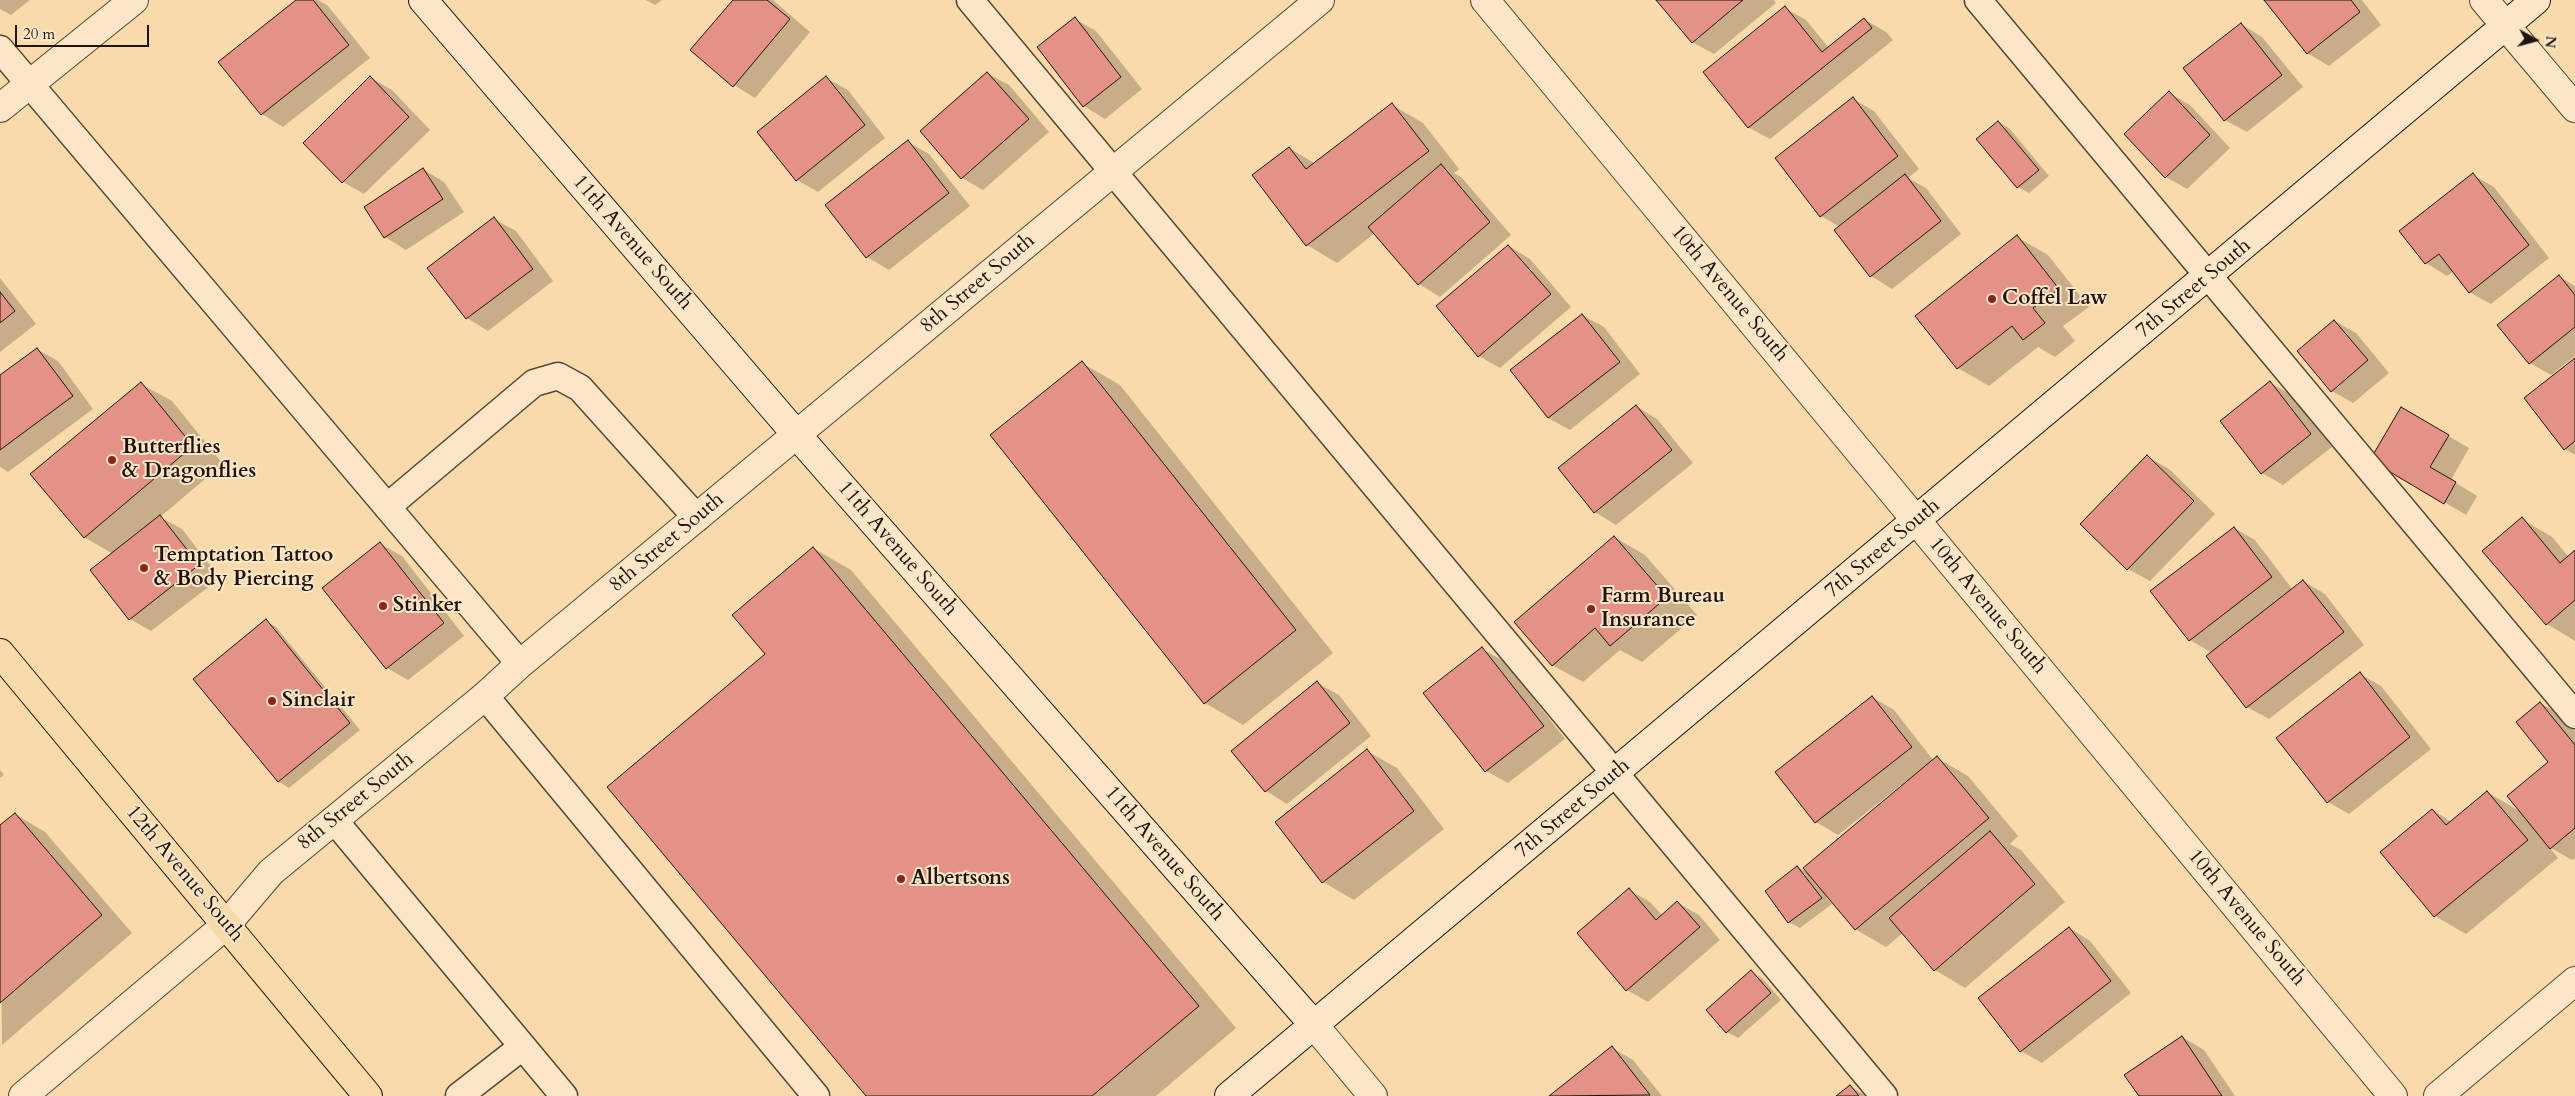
<!DOCTYPE html>
<html>
<head>
<meta charset="utf-8">
<style>
  body { margin:0 }
  #map { position:relative; width:2575px; height:1096px; overflow:hidden; background:#f9daab; font-family:Cardo,serif }
  canvas { display:block }
  .north { position:absolute; left:2510px; top:15px; width:50px; height:50px; -webkit-text-stroke:4px #fbe7c8; paint-order:stroke; rotate:97deg; font-size:14px; font-weight:700; line-height:20px; text-align:center; color:#1f130d }
  .north::after { content:''; display:block; margin:auto; width:18px; height:22px; background:#1f130d; clip-path:polygon(50% 0,100% 100%,50% 72%,0 100%) }
  .scale { position:absolute; left:15px; top:25px; width:134px; height:22px; box-sizing:border-box; border:2px solid #1f130d; border-top:0; padding-left:6px; font-size:15px; line-height:18px; white-space:nowrap; color:#1f130d; -webkit-text-stroke:4px #fbe7c8; paint-order:stroke }
</style>
</head>
<body>
<div id="map">
<canvas width="2575" height="1096"></canvas>
<div class="north">N</div>
<div class="scale">20 m</div>
</div>
<script>
const c = document.querySelector('canvas').getContext('2d');
c.lineJoin = 'round';
function fill(path, color) {
  c.fillStyle = color;
  c.fill(path, 'evenodd');
}
function toPath(rows) {
  const path = new Path2D();
  for (const r of rows) {
    path.moveTo(r[0], r[1]);
    for (let i = 2; i < r.length; i += 2) path.lineTo(r[i], r[i + 1]);
  }
  return path;
}
function trace(path, color, width, dash) {
  c.strokeStyle = color;
  c.lineWidth = width;
  c.lineCap = dash ? 'butt' : 'round';
  c.setLineDash(dash || []);
  c.stroke(path);
}
function label(font, color, halo, rows, align = 'center') {
  c.font = font + ' Cardo,serif';
  c.lineWidth = 4;
  c.setLineDash([]);
  c.textBaseline = 'middle';
  c.strokeStyle = halo;
  c.fillStyle = color;
  for (const [text, x, y, turn = 0] of rows) {
    c.save();
    c.translate(x, y);
    c.rotate((+turn || 0) * Math.PI / 180);
    c.textAlign = isNaN(turn) ? turn : align;
    if (halo) c.strokeText(text, 0, 0);
    c.fillText(text, 0, 0);
    c.restore();
  }
}
fill(toPath([
  [0,0,30,0,11,15,0,9],
  [298,0,318,0,328,6,370,58,283,127,262,114,220,62],
  [646,0,662,0,655,5],
  [734,0,773,0,810,32,755,98,734,85],
  [1658,0,1774,0,1776,3,1714,54,1692,42],
  [2266,0,2362,0,2381,25,2329,66,2307,53],
  [1785,8,1806,20,1829,48,1864,19,1886,32,1893,40,1770,139,1748,127],
  [1075,19,1096,31,1142,89,1105,119,1084,106],
  [2241,24,2262,37,2303,87,2247,132,2225,120],
  [987,73,1009,85,1049,132,983,190,962,178],
  [371,78,392,90,430,130,364,194,343,182,305,143],
  [826,78,848,90,885,138,818,192,797,180],
  [2169,93,2190,105,2230,148,2187,189,2166,177],
  [1853,99,1874,111,1919,169,1908,178,1926,188,1961,234,1892,289,1871,276,1840,227,1821,216,1776,159],
  [1392,105,1423,123,1459,169,1454,173,1462,178,1511,235,1440,297,1419,284,1375,233,1337,263,1307,245,1289,148,1316,164],
  [1998,122,2009,128,2049,176,2029,193,2018,187,1978,139],
  [908,142,929,154,970,206,889,270,867,257,827,205],
  [423,169,444,182,464,212,406,250,385,237],
  [2473,175,2494,187,2549,258,2491,304,2469,292,2454,271,2447,276,2426,263],
  [494,219,516,231,553,281,488,331,467,318,429,268],
  [2017,237,2048,255,2089,307,2063,326,2075,341,2055,357,2038,347,1989,386,1958,368,1917,316],
  [1509,246,1530,259,1571,307,1500,368,1479,356],
  [2559,276,2575,286,2575,356,2551,375,2530,363],
  [0,278,36,324,0,352],
  [1582,315,1604,327,1640,374,1570,430,1548,418],
  [2335,321,2356,333,2389,373,2353,403,2332,391],
  [37,349,58,361,93,409,8,472,0,467,0,376],
  [2575,360,2575,455,2565,449],
  [1082,363,1120,385,1333,653,1243,725,1205,703],
  [2270,383,2292,395,2332,447,2283,485,2262,473],
  [141,384,172,401,223,464,160,517,182,529,220,578,151,631,130,619,113,554,84,537],
  [1636,406,1657,419,1693,463,1616,525,1595,512,1560,468],
  [2402,409,2469,448,2451,480,2477,496,2466,515,2372,459],
  [2148,457,2169,469,2215,514,2150,581,2128,569],
  [2522,519,2552,537,2569,557,2575,552,2575,641,2547,624],
  [2234,528,2255,540,2293,590,2303,581,2325,594,2364,645,2269,719,2247,707,2208,656,2212,653,2190,640],
  [1614,537,1645,555,1697,615,1642,662,1620,650,1583,682,1552,665],
  [380,544,402,556,464,636,408,680,387,668],
  [813,548,851,570,1236,1028,1156,1096,868,1096,767,654],
  [266,621,276,627,360,730,289,788,278,781],
  [1482,649,1504,661,1565,739,1508,783,1486,771,1425,694],
  [2360,674,2381,686,2431,749,2349,814,2328,802],
  [1317,683,1339,695,1371,736,1287,804,1266,791],
  [1872,697,1894,710,1934,761,1937,758,1968,776,2018,836,2010,844,2021,850,2065,902,1965,988,1935,970,1903,933,1886,947,1855,929,1828,896,1826,897,1832,904,1800,928,1789,922,1798,867,1809,874,1908,783,1906,781,1838,835,1816,822,1776,772],
  [2540,703,2562,715,2575,732,2575,858,2572,860,2549,847,2558,858,2466,934,2435,916,2382,852,2432,810,2452,822,2487,792,2521,812,2550,762],
  [1367,751,1397,768,1444,829,1354,900,1323,882,1276,822],
  [0,770,4,775,0,778],
  [15,814,45,832,132,933,2,1045,0,827],
  [1629,890,1650,902,1663,916,1678,903,1699,915,1720,940,1648,1002,1627,990],
  [2069,928,2090,941,2131,993,2042,1063,2021,1051],
  [1751,972,1762,978,1781,1000,1738,1038,1727,1032],
  [2182,1037,2204,1050,2235,1096,2140,1096],
  [1612,1048,1633,1060,1662,1096,1551,1096],
  [1850,1086,1867,1096,1838,1096]
]), '#0003');
const building = toPath([
  [296,0,313,0,349,45,261,115,218,62,296,0],
  [733,0,767,0,790,19,733,87,690,50,733,0],
  [1656,0,1743,0,1692,43,1656,0],
  [2264,0,2351,0,2360,12,2307,54,2264,0],
  [1785,6,1822,52,1864,18,1872,28,1748,128,1703,72,1785,6],
  [1075,17,1121,77,1083,107,1037,47,1075,17],
  [2241,23,2282,75,2224,121,2183,68,2241,23],
  [987,72,1029,119,961,179,920,131,987,72],
  [370,76,409,117,342,183,303,143,370,76],
  [826,76,865,125,796,181,757,132,826,76],
  [2169,91,2210,135,2165,178,2124,134,2169,91],
  [1853,97,1898,156,1820,217,1775,158,1853,97],
  [1392,103,1429,151,1306,246,1252,175,1289,147,1306,169,1392,103],
  [1998,121,2039,170,2017,188,1976,139,1998,121],
  [908,140,949,193,866,258,825,205,908,140],
  [1441,164,1490,222,1418,285,1368,227,1441,164],
  [423,168,443,199,384,238,364,207,423,168],
  [2473,173,2529,245,2469,293,2439,254,2425,264,2399,231,2473,173],
  [1905,174,1941,221,1870,277,1834,230,1905,174],
  [494,217,533,269,466,319,427,268,494,217],
  [2017,235,2059,289,2033,308,2045,323,2023,340,2012,326,1957,369,1915,316,2017,235],
  [1508,245,1551,294,1478,357,1436,306,1508,245],
  [2559,275,2575,295,2575,327,2529,364,2497,325,2559,275],
  [0,292,15,311,0,323,0,292],
  [1582,314,1620,362,1548,418,1510,370,1582,314],
  [2334,320,2368,360,2331,392,2297,351,2334,320],
  [37,348,73,396,0,450,0,375,37,348],
  [2575,358,2575,441,2564,450,2524,398,2575,358],
  [1082,361,1296,630,1204,704,990,435,1082,361],
  [2270,381,2311,434,2261,474,2220,421,2270,381],
  [141,382,193,446,84,538,30,474,141,382],
  [1636,405,1672,450,1594,513,1558,468,1636,405],
  [2401,407,2449,435,2430,467,2456,482,2444,504,2370,460,2401,407],
  [2147,455,2194,501,2127,570,2080,524,2147,455],
  [160,515,199,565,129,620,90,570,160,515],
  [2522,517,2560,563,2575,550,2575,600,2546,625,2482,551,2522,517],
  [2234,527,2272,577,2189,641,2150,591,2234,527],
  [1614,536,1667,597,1610,646,1595,628,1552,666,1514,622,1614,536],
  [380,542,444,623,386,669,322,588,380,542],
  [813,547,1199,1006,1092,1096,866,1096,607,787,765,654,732,615,813,547],
  [2303,580,2344,632,2246,708,2206,656,2303,580],
  [266,619,350,723,278,782,193,679,266,619],
  [1482,647,1544,726,1485,772,1423,693,1482,647],
  [2360,672,2410,737,2327,803,2276,738,2360,672],
  [1317,681,1350,723,1265,792,1231,751,1317,681],
  [1872,696,1912,747,1815,823,1775,772,1872,696],
  [2540,702,2575,745,2575,828,2550,849,2507,796,2548,762,2516,722,2540,702],
  [1367,749,1414,811,1322,883,1275,822,1367,749],
  [1937,756,1989,818,1855,930,1803,868,1937,756],
  [2487,791,2528,840,2434,917,2380,852,2432,809,2446,825,2487,791],
  [15,813,102,915,0,1003,0,825,15,813],
  [1990,831,2035,884,1934,971,1889,918,1990,831],
  [1797,866,1822,898,1788,923,1765,891,1797,866],
  [1629,888,1656,920,1677,901,1700,927,1626,991,1577,933,1629,888],
  [2069,927,2111,981,2020,1052,1978,998,2069,927],
  [1751,970,1771,993,1726,1033,1706,1010,1751,970],
  [2182,1036,2222,1096,2139,1096,2124,1075,2182,1036],
  [1612,1046,1650,1095,1549,1096,1612,1046],
  [1850,1085,1859,1096,1836,1096,1850,1085]
]);
fill(building, '#e49186');
trace(building, '#1f130d', 1);
const lane = toPath([
  [970,0,1884,1096],
  [1978,0,2575,715],
  [0,49,520,664],
  [387,507,534,383,558,376,580,388,697,518],
  [485,696,816,1096],
  [334,820,564,1096],
  [459,1096,522,1047]
]);
const street = toPath([
  [1485,0,2393,1096],
  [2484,0,2575,108],
  [0,108,134,0],
  [1314,1025,1373,1096],
  [23,1096,226,925,271,872,485,696,520,664,1320,0],
  [2438,1096,2575,981]
]);
const secondary = toPath([
  [423,0,796,434,1314,1025],
  [1229,1096,2536,0]
]);
const primary = toPath([
  [0,653,368,1096]
]);
trace(lane, '#564534', 29);
trace(street, '#564534', 30);
trace(secondary, '#1f130d', 30);
trace(primary, '#1f130d', 30);
trace(lane, '#fbe7c8', 26);
trace(street, '#fbe7c8', 28);
trace(secondary, '#fbe7c8', 28);
trace(primary, '#f9daab', 28);
for (const [x, y, r, color] of [
  [1992,299,5,"#8f2418"],
  [112,460,5,"#8f2418"],
  [144,568,5,"#8f2418"],
  [383,606,5,"#8f2418"],
  [1591,609,5,"#8f2418"],
  [272,701,5,"#8f2418"],
  [901,879,5,"#8f2418"]
]) {
  const dot = new Path2D();
  dot.arc(x, y, r, 0, 2 * Math.PI);
  c.fillStyle = color;
  c.fill(dot);
  trace(dot, '#fbe7c8', 2);
}
label('21px', '#1f130d', '#fbe7c8', [
  ["11th Avenue South",632,243,49],
  ["8th Street South",978,284,-40],
  ["7th Street South",2194,289,-40],
  ["10th Avenue South",1729,294,50],
  ["8th Street South",667,543,-40],
  ["11th Avenue South",897,549,49],
  ["7th Street South",1883,549,-40],
  ["10th Avenue South",1987,606,50],
  ["8th Street South",356,802,-39],
  ["7th Street South",1573,809,-40],
  ["11th Avenue South",1164,854,49],
  ["12th Avenue South",184,874,50],
  ["10th Avenue South",2246,918,50]
]);
label('bold 21px', '#1f130d', '#fbe7c8', [
  ["Coffel Law",2002,299],
  ["Butterflies",122,448],
  ["& Dragonflies",122,472],
  ["Temptation Tattoo",154,556],
  ["& Body Piercing",154,580],
  ["Farm Bureau",1601,597],
  ["Insurance",1601,621],
  ["Stinker",393,606],
  ["Sinclair",282,701],
  ["Albertsons",911,879]
], 'left');
</script>
</body>
</html>
